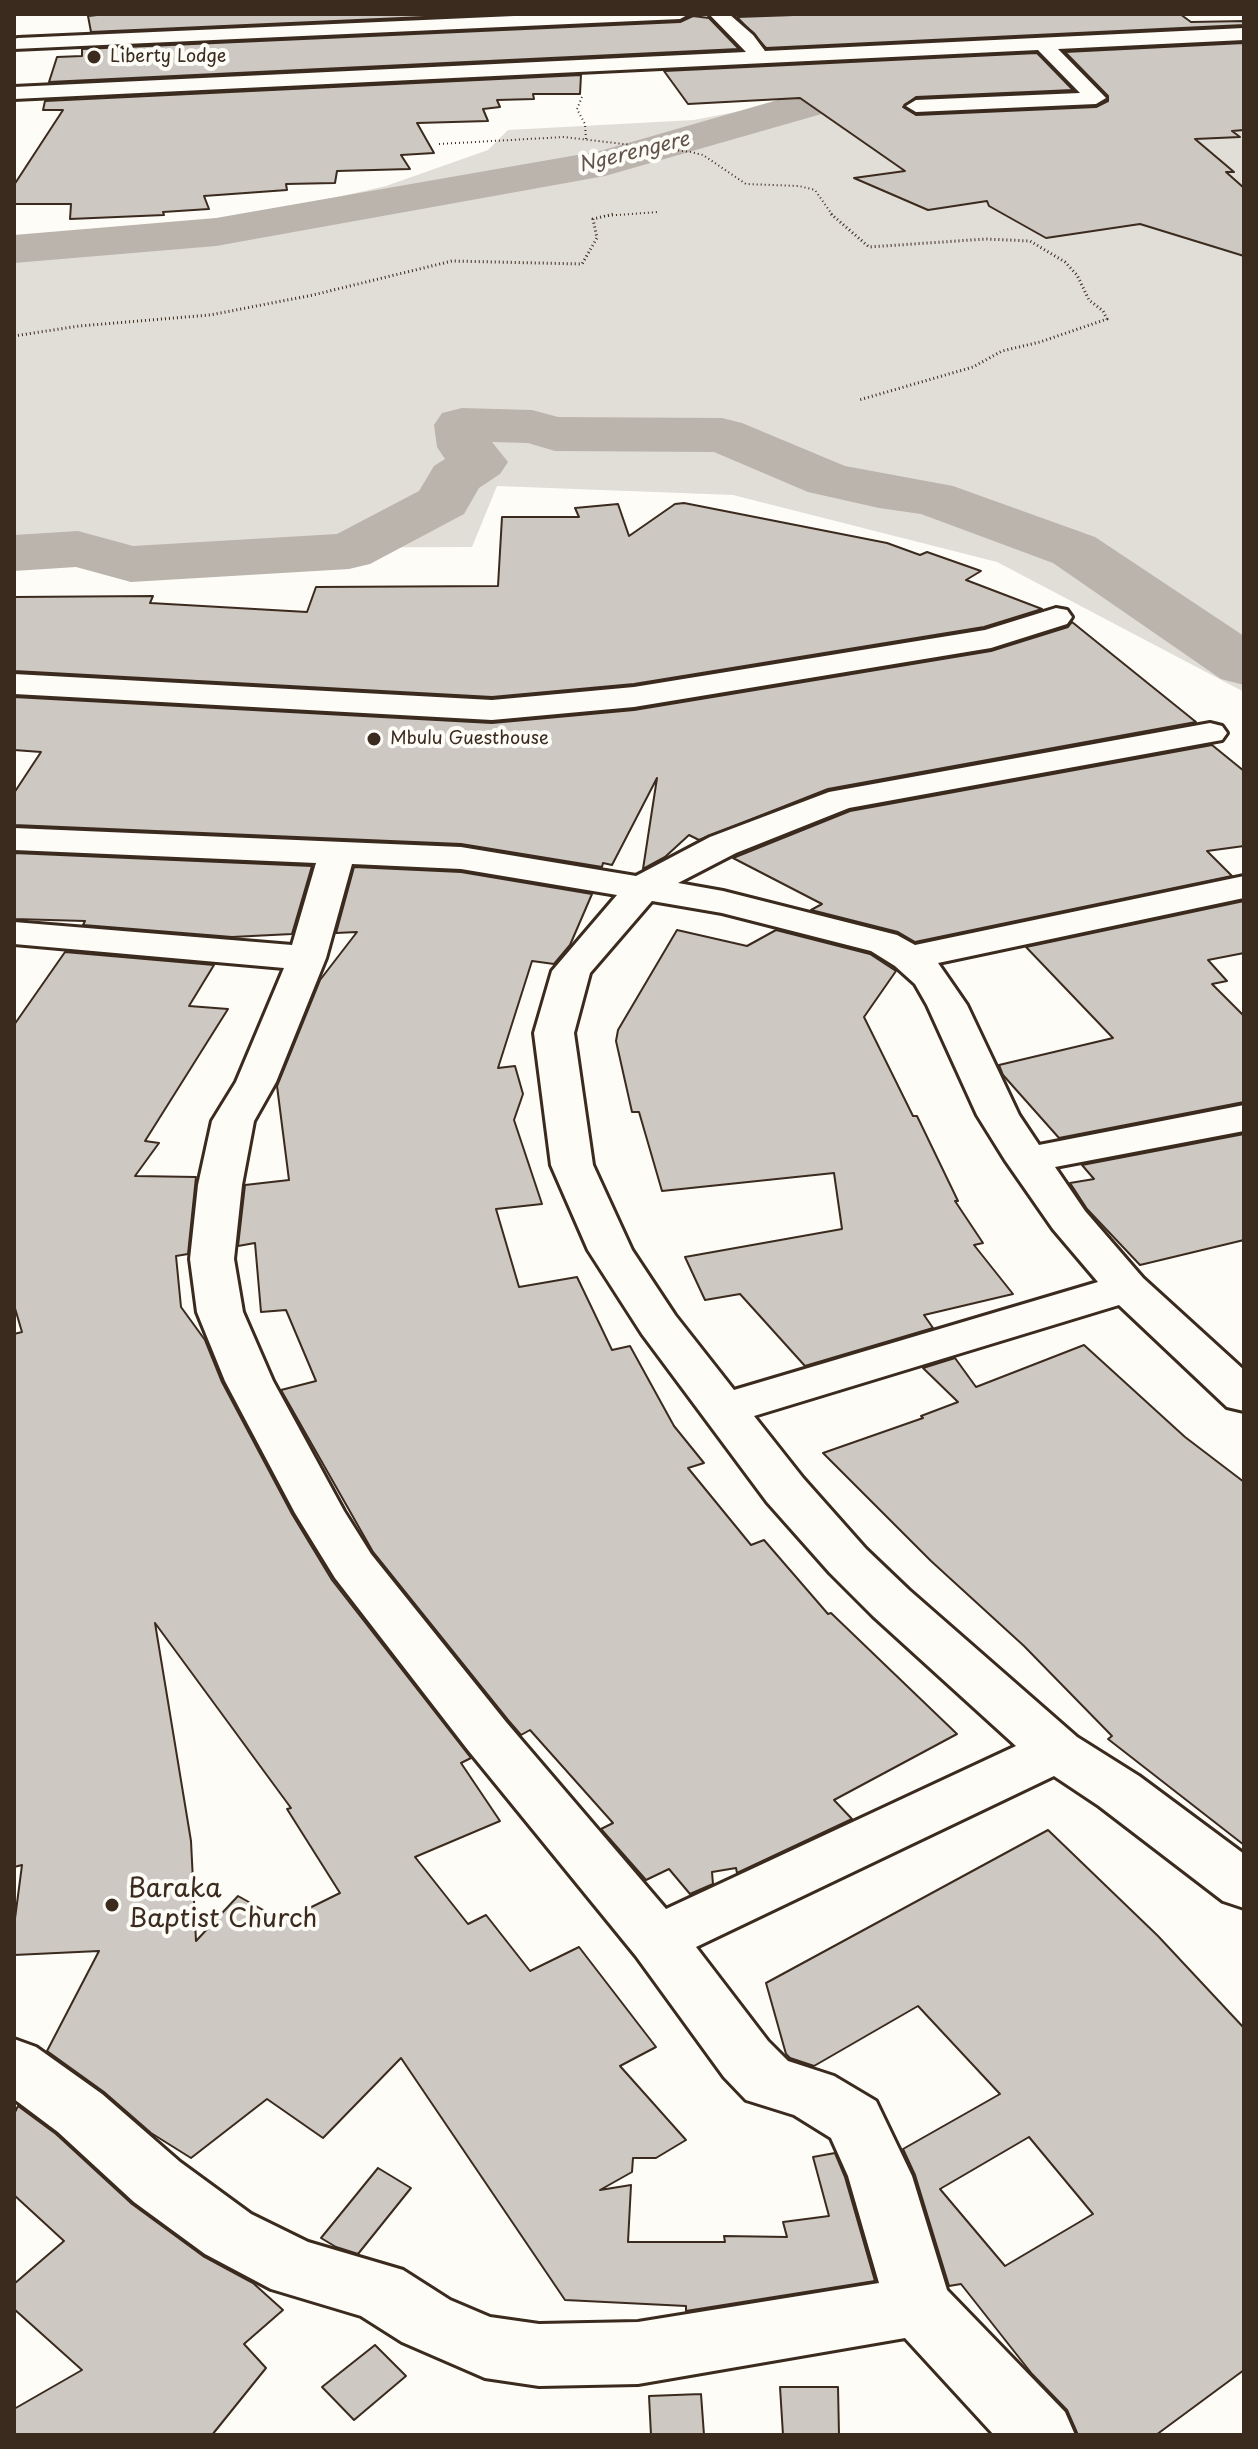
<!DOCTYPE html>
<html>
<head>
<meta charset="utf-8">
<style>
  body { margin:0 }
  #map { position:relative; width:1258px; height:2449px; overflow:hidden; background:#fdfcf7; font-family:"Playpen Sans",sans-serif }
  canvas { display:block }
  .frame { position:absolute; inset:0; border:16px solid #3b2a1e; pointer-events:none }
</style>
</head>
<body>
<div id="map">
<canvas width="1258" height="2449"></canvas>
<div class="frame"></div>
</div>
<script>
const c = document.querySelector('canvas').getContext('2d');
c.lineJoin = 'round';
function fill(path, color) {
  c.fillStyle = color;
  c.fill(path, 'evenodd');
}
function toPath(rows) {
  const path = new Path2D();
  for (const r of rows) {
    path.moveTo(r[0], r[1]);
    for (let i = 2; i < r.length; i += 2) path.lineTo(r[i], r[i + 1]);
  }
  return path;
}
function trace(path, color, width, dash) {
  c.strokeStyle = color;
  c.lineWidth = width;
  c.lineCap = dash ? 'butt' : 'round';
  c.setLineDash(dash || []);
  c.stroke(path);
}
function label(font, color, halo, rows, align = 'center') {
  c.font = font + ' "Playpen Sans",sans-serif';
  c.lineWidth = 8;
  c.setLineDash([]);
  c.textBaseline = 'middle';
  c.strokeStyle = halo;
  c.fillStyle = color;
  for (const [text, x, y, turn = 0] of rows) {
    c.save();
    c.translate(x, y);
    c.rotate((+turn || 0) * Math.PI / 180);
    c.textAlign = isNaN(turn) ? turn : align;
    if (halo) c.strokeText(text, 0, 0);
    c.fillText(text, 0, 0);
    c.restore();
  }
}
fill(toPath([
  [1244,35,1244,692,997,562,733,495,497,486,472,547,14,549,14,256,171,235,386,186,488,150,508,130,694,120,1109,39]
]), '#e1ded7');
fill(toPath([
  [1244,30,1244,54,923,67,832,111,605,176,216,246,14,263,14,235,216,218,600,151,802,93,916,44,1244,30],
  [462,408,532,410,558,417,722,418,742,423,845,466,953,486,1095,537,1244,636,1244,685,1221,679,1053,563,921,514,879,508,808,492,714,452,555,451,528,443,492,442,508,462,500,474,479,488,464,514,370,564,349,569,131,582,76,567,14,571,14,535,78,531,133,546,337,534,419,491,434,466,445,459,437,447,434,425,442,413,462,408]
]), '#bbb4ad');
const building = toPath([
  [106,14,491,14,91,32,88,16,106,14],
  [822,14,1180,14,1191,22,1244,21,1244,25,766,48,737,17,822,14],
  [693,16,709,18,739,49,49,82,57,57,82,56,82,49,680,22,693,16],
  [1244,43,1244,130,1232,131,1240,137,1195,139,1234,172,1226,172,1244,188,1244,256,1140,224,1046,238,989,206,987,201,928,210,854,178,905,171,800,98,688,104,664,71,1037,53,1073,90,916,97,903,107,916,115,1096,107,1108,101,1108,96,1065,52,1244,43],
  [581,75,580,94,533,94,534,99,497,100,500,107,483,109,488,121,417,123,434,153,401,155,410,169,337,171,335,183,286,184,287,190,204,196,209,209,163,212,164,215,70,219,71,204,14,204,14,185,63,110,43,110,45,101,581,75],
  [684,503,887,543,920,555,927,552,981,571,966,580,1042,609,984,627,634,684,492,697,14,671,14,597,153,596,150,603,307,612,316,587,498,586,502,517,579,517,575,508,618,504,629,536,675,504,684,503],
  [1072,622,1196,722,828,789,699,840,689,835,665,857,643,869,657,778,612,865,603,863,602,867,461,844,14,825,14,793,41,752,14,750,14,697,492,723,634,710,991,651,1068,627,1072,622],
  [1212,745,1244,771,1244,846,1207,851,1232,876,915,942,898,932,811,910,822,904,733,858,850,811,1212,745],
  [14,853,312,866,292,934,232,937,83,925,85,921,14,919,14,853],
  [354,867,461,872,592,894,570,945,554,964,532,961,498,1068,515,1066,523,1094,514,1120,542,1204,496,1209,519,1287,577,1277,612,1350,630,1346,674,1426,704,1463,688,1468,751,1545,764,1540,828,1614,831,1613,957,1734,834,1800,852,1819,737,1873,736,1868,712,1872,713,1884,690,1894,669,1869,646,1880,601,1829,613,1823,530,1730,521,1735,508,1720,373,1552,281,1390,316,1381,286,1310,261,1312,255,1243,238,1246,245,1185,289,1180,277,1086,320,980,357,932,336,933,354,867],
  [1244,901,1244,953,1208,960,1227,981,1212,984,1244,1016,1244,1102,1059,1138,1003,1075,999,1065,1113,1038,1026,947,1244,901],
  [677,930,747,946,776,930,870,954,896,971,864,1017,913,1116,917,1116,958,1201,955,1201,983,1243,974,1245,1013,1294,924,1315,933,1328,805,1366,740,1294,705,1300,685,1257,842,1229,834,1173,662,1191,639,1112,632,1112,616,1041,618,1030,677,930],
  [65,952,214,965,189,1006,228,1009,145,1141,159,1143,135,1176,196,1177,188,1254,176,1256,181,1307,205,1340,222,1382,292,1514,332,1580,471,1758,461,1763,500,1821,415,1857,468,1924,486,1915,530,1971,579,1947,656,2047,620,2066,686,2140,656,2158,633,2158,632,2172,600,2190,631,2185,628,2242,725,2242,724,2236,787,2237,783,2222,829,2216,813,2157,835,2153,845,2177,875,2281,686,2311,686,2306,565,2300,401,2058,323,2138,267,2099,191,2158,151,2133,104,2092,47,2051,99,1951,14,1955,14,1926,22,1865,14,1867,14,1334,22,1332,14,1305,14,1025,65,952],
  [155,1623,291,1808,287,1809,340,1893,283,1921,238,1896,196,1941,191,1841,155,1623],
  [1244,1134,1244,1240,1140,1265,1087,1209,1070,1183,1094,1179,1082,1165,1244,1134],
  [1084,1345,1185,1437,1244,1482,1244,1845,1108,1739,1112,1736,1024,1646,931,1561,823,1453,923,1418,921,1416,958,1402,923,1368,955,1358,976,1387,1084,1345],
  [1048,1830,1158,1936,1244,2028,1244,2370,1156,2435,1078,2435,1067,2410,1032,2374,961,2284,949,2286,915,2175,903,2149,1000,2094,918,2006,814,2066,790,2058,786,2054,766,1983,1048,1830],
  [1029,2137,1093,2214,1005,2266,940,2189,1029,2137],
  [18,2106,56,2134,132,2204,203,2256,253,2283,283,2310,244,2344,266,2368,212,2435,14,2435,14,2409,82,2370,14,2309,14,2284,64,2241,14,2195,14,2114,18,2106],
  [378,2168,411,2188,358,2254,336,2247,321,2238,378,2168],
  [375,2345,406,2376,354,2420,322,2387,375,2345],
  [780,2387,838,2387,839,2435,783,2435,780,2387],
  [701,2394,704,2435,651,2435,649,2396,701,2394]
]);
fill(building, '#cdc8c2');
trace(building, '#3b2a1e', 2);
const minor = toPath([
  [559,14,689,14,680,19,14,49,14,39,18,38,559,14],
  [709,14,729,14,753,35,765,51,1244,28,1244,40,1058,49,1106,98,1096,104,916,112,906,106,916,100,1080,93,1038,50,14,99,14,87,746,52,709,14],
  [1056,608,1067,610,1072,617,1067,624,991,648,634,707,492,720,14,694,14,674,492,700,634,687,985,630,1056,608],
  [1210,723,1222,726,1227,733,1222,740,849,808,736,853,678,883,723,891,897,935,915,945,1244,876,1244,898,938,963,967,1005,1019,1115,1039,1145,1244,1105,1244,1131,1055,1167,1085,1211,1143,1278,1244,1370,1244,1411,1227,1407,1119,1305,754,1416,803,1478,866,1549,909,1590,1077,1737,1139,1776,1244,1854,1244,1908,1223,1901,1099,1806,1054,1776,696,1947,768,2041,788,2061,834,2076,876,2101,912,2176,947,2290,1065,2412,1075,2435,994,2435,905,2338,638,2384,539,2386,485,2378,402,2342,361,2316,271,2289,205,2254,134,2202,58,2132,14,2099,14,2039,36,2047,102,2094,180,2162,251,2214,308,2242,403,2270,450,2300,490,2317,539,2324,638,2322,879,2283,848,2176,831,2138,794,2115,746,2100,724,2077,636,1956,468,1750,335,1578,295,1513,225,1381,197,1312,190,1259,198,1185,212,1121,236,1082,284,968,14,944,14,922,292,945,316,863,14,850,14,828,461,847,636,876,710,837,829,792,1210,723],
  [352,864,461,869,617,895,552,971,534,1033,551,1165,588,1250,642,1334,767,1502,830,1573,873,1616,1016,1746,666,1909,506,1722,371,1554,344,1511,273,1381,243,1312,234,1259,242,1185,254,1121,276,1082,326,958,352,864],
  [652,901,722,913,871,951,895,966,915,984,927,1005,977,1115,1005,1160,1053,1229,1098,1282,734,1390,675,1315,632,1250,593,1165,574,1033,590,973,652,901]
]);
trace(minor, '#3b2a1e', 6);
trace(toPath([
  [582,97,577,109,585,124,586,140],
  [439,144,564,137,691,152,703,155,746,184,799,186,815,190,833,216],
  [604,216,658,212]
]), '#3b2a1e', 2, [1, 3]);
trace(toPath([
  [831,214,869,247,986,239,1030,241,1065,262,1077,275,1089,300,1103,311,1107,319,1040,342,1002,351,973,367,859,400],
  [14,336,79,326,210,315,313,295,452,261,582,264,597,238,593,219,614,214]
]), '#3b2a1e', 3, [1, 3]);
fill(minor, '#fdfcf7');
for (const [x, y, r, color] of [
  [94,57,8,"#3b2a1e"],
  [374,739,8,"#3b2a1e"],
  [112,1905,8,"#3b2a1e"]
]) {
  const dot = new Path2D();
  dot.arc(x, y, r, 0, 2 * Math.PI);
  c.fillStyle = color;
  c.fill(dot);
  trace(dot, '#fdfcf7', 3);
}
label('18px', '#3b2a1e', '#fdfcf7', [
  ["Liberty Lodge",110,57],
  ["Mbulu Guesthouse",390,739]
], 'left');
label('italic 20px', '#615349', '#fdfcf7', [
  ["Ngerengere",634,153,-14]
]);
label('26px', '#3b2a1e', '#fdfcf7', [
  ["Baraka",128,1890],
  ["Baptist Church",128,1920]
], 'left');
</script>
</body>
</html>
